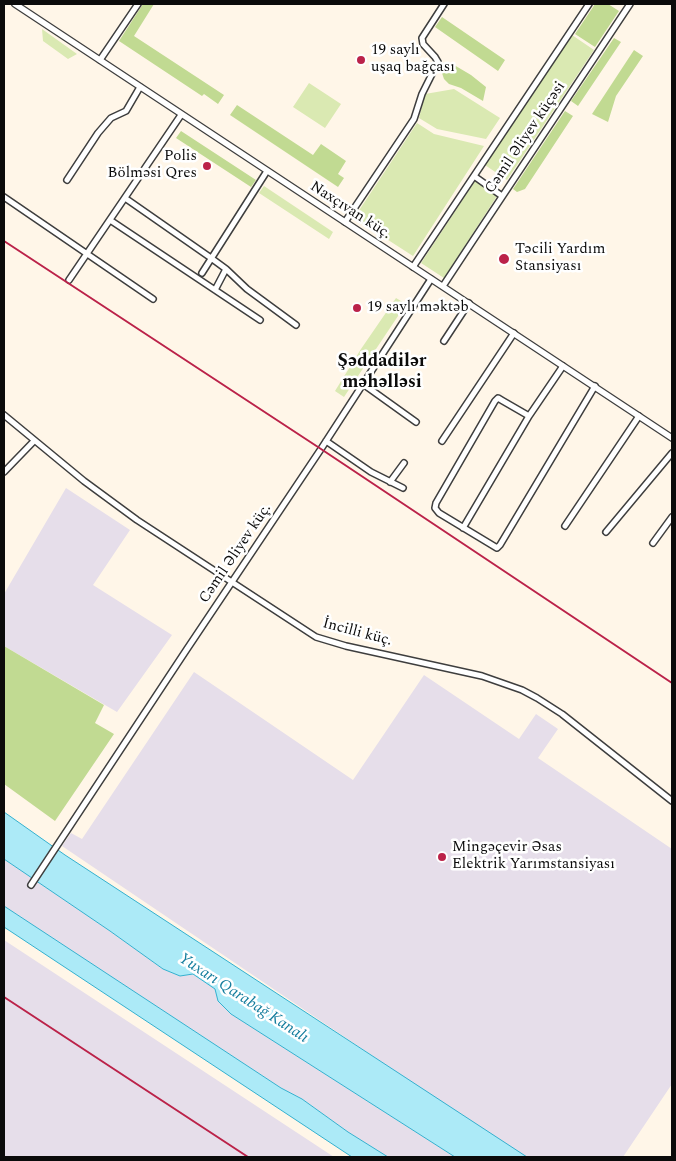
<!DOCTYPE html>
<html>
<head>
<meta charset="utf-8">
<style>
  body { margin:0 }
  #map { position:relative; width:676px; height:1161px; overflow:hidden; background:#fff6e8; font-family:Spectral,serif }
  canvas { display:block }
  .frame { position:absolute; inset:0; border:5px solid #0b0b0b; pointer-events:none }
</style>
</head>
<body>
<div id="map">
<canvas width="676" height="1161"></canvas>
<div class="frame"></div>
</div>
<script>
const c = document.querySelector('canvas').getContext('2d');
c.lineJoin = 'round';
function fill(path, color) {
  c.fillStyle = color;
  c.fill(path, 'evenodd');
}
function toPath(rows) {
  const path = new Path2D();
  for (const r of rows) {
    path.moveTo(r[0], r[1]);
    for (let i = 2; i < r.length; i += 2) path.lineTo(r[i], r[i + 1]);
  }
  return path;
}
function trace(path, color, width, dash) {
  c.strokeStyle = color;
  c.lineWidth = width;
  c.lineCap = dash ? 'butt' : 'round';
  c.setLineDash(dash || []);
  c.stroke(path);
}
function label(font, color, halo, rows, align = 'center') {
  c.font = font + ' Spectral,serif';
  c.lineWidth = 5;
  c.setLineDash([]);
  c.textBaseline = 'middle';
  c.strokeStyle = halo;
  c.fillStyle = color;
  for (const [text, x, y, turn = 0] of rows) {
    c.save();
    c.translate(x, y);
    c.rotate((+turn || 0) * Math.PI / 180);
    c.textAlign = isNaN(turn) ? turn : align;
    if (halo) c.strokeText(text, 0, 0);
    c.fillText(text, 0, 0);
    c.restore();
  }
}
fill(toPath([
  [66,488,130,530,93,585,172,635,117,712,4,646,4,594],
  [194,672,353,780,424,675,519,739,536,714,558,729,538,758,672,849,672,1084,623,1157,522,1157,62,846,71,833,82,839],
  [4,859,110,931,163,969,180,976,193,974,215,989,218,1001,231,1014,455,1157,388,1157,348,1132,302,1099,281,1088,4,906],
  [4,940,334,1157,4,1157]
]), '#e6deea');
fill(toPath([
  [42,29,77,54,68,59,43,41],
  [572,35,594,50,507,180,485,165],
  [309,83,341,104,325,128,293,107],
  [454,89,500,118,486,139,437,129,419,118,425,94],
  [417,123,434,134,484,146,413,256,354,218],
  [475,181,497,196,444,278,421,263],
  [264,186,333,232,329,239,259,193],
  [396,298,406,304,344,397,335,391,361,349]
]), '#dae9b2');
fill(toPath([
  [143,4,154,4,134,36,224,95,218,104,204,94,202,96,119,41],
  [595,4,608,4,619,11,595,47,575,34],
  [442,17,505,60,498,71,435,27],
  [614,38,621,42,578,106,571,101],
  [634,50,643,56,616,96,608,122,592,114],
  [449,62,471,75,486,87,483,101,461,88,449,84,444,79,441,70],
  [237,105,313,155,321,144,346,161,338,174,344,178,338,187,230,115],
  [565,111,573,116,525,189,517,192,513,189],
  [181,131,256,180,251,187,176,138],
  [4,646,104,705,95,723,114,734,55,821,4,784]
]), '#c1da92');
const water = toPath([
  [4,812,65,855,527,1157,455,1157,231,1014,218,1001,215,989,193,974,180,976,163,969,110,931,4,859,4,812],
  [4,906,281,1088,302,1099,348,1132,388,1157,352,1157,4,927,4,906]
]);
fill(water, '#aceaf7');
trace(water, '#33b0cf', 1);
const minor = toPath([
  [100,60,138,4],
  [474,176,502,196],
  [67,180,98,133,111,118,126,111,140,87],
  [4,197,153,299],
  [125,198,211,258,226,269,247,289,296,325],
  [110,220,260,320],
  [345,222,414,119,422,94,438,62,435,57,423,44,422,38,444,4],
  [413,267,589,4],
  [202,273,267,171],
  [69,280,181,115],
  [443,286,474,239,630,4],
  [215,290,226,269],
  [444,341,469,303],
  [363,384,416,422],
  [4,415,84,481,137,520,316,637,346,646,482,676,522,690,537,698,562,714,672,801],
  [529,416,503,401,498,398,495,401,436,503,435,508,439,513,497,548,500,545,595,386],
  [326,441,371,472,403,488],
  [442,441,514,333],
  [4,472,34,441],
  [390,482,404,463],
  [565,526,639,416],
  [463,528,529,416,563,366],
  [606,532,672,453],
  [653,543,672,517],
  [31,885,187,649,321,449,431,279]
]);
const tertiary = toPath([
  [15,4,672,438]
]);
trace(minor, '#3e3e3e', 8);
trace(tertiary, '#3e3e3e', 8);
trace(minor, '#fff', 5);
trace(tertiary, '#fff', 5.5);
trace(toPath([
  [4,241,321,449,672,683],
  [4,997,248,1157]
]), '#bb2249', 2);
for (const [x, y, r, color] of [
  [361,60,5,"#bb2249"],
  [207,166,5,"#bb2249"],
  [504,259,6,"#bb2249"],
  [357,308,5,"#bb2249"],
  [442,857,5,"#bb2249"]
]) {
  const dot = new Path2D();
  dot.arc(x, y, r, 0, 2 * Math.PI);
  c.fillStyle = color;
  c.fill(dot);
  trace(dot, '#fff', 2);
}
label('15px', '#0b0b0b', '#fff', [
  ["19 saylı",371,51],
  ["uşaq bağçası",371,68],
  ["Polis",197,157,"right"],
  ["Bölməsi Qres",197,174,"right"],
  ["Təcili Yardım",515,250],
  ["Stansiyası",515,267],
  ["19 saylı məktəb",367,308],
  ["Mingəçevir Əsas",452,848],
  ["Elektrik Yarımstansiyası",452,865]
], 'left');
label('15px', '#0b0b0b', '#fff', [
  ["Cəmil Əliyev küçəsi",526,138,-56],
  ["Naxçıvan küç.",350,211,33],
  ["Cəmil Əliyev küç.",236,554,-56],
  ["İncilli küç.",357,633,15]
]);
label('italic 16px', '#147d9d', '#fff', [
  ["Yuxarı Qarabağ Kanalı",243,999,33]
]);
label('bold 18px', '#0b0b0b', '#fff', [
  ["Şəddadilər",382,362],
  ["məhəlləsi",382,383]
]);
</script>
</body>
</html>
